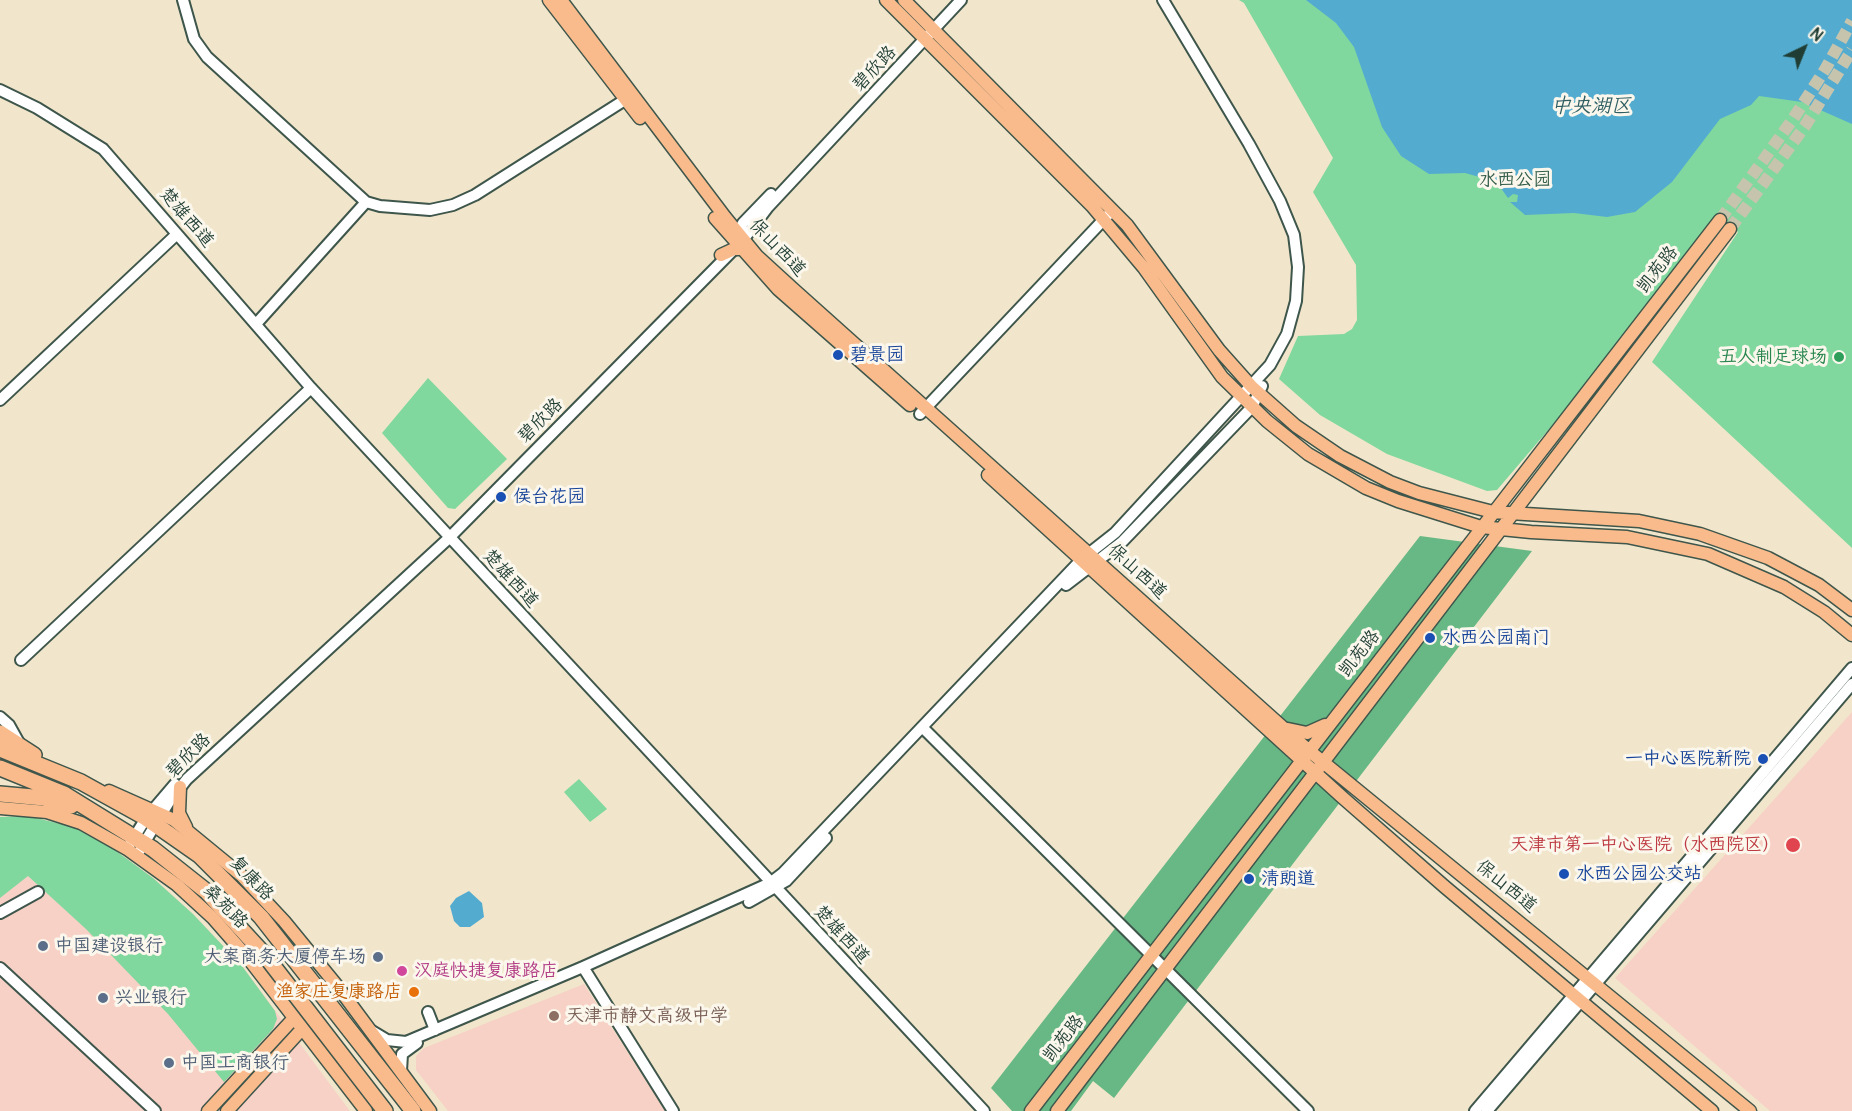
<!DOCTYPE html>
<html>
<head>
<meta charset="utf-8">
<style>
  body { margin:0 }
  #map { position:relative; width:1852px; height:1111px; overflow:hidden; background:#f1e6cb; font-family:Pangolin,sans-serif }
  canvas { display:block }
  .north { position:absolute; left:1774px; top:18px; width:60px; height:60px; -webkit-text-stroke:4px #fbf7ec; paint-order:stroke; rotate:43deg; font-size:16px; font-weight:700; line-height:24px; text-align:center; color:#1f3d34 }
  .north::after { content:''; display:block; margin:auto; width:21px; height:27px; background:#1f3d34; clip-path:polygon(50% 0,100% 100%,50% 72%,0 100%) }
</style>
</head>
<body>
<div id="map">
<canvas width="1852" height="1111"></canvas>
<div class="north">N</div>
</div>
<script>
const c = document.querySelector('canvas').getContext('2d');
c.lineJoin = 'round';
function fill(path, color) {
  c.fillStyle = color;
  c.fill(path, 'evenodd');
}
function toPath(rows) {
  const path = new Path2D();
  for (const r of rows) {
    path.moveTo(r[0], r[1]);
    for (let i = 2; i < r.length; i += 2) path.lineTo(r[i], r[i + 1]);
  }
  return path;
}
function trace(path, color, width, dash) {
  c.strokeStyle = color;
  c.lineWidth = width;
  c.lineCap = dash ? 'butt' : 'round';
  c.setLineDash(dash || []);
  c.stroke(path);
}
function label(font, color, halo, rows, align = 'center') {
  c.font = font + ' Pangolin,"LXGW WenKai TC",sans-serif';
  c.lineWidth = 6;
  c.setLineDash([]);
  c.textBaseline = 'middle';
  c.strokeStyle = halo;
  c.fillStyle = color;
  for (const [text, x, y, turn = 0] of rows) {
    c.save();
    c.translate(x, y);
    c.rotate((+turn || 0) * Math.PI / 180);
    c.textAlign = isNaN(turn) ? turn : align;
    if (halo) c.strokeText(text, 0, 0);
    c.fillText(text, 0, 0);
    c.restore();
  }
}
fill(toPath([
  [1852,712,1852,1111,1770,1111,1615,978],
  [0,817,73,827,112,848,153,878,193,914,242,966,350,1111,0,1111],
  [584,984,665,1111,448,1111,416,1070,416,1056,424,1048]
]), '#f7d1c6');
fill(toPath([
  [1239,0,1852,0,1852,548,1652,362,1738,232,1718,215,1567,408,1497,490,1487,491,1387,454,1320,415,1279,379,1298,336,1344,334,1352,329,1357,320,1356,265,1313,192,1333,158,1244,3],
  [428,378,507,459,455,509,448,508,382,433],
  [579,779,607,809,590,822,564,792],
  [28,816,73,827,112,848,153,878,193,914,242,966,275,1011,277,1019,273,1029,224,1082,168,1014,86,929,28,876,0,898,0,817]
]), '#80d89e');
fill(toPath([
  [1420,536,1532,551,1114,1098,1093,1081,1071,1111,1012,1111,991,1088]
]), '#68b885');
fill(toPath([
  [1306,0,1852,0,1852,124,1802,102,1759,96,1751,105,1720,119,1672,182,1635,212,1607,217,1574,213,1525,215,1510,202,1517,202,1518,195,1513,194,1508,198,1498,184,1494,186,1483,178,1465,173,1429,174,1401,156,1382,127,1354,47,1336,23],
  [469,891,482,903,484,917,470,927,460,927,454,921,450,906,456,898]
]), '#53acd0');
trace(toPath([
  [1720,220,1793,119,1826,68,1852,21],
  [1730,229,1805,126,1852,50]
]), '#c7c4ad', 12, [12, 6]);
const minor = toPath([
  [183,0,194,39,207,57,366,202,380,206,430,210,453,205,475,195,631,96],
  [0,90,37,108,103,149,311,388,984,1111],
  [735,237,743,223,771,194],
  [256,324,366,202],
  [0,400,177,234],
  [920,414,1108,215],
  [1066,585,1122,542,1252,407,1262,386],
  [21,660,311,388],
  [0,717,9,725,19,743],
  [922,727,1308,1111],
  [127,849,146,818,175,784],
  [137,855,169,802,187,779,449,538,743,240,768,207,961,0],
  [749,902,786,881,826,838],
  [0,913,38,892],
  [583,967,673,1111],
  [0,968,155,1111],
  [428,1012,435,1030],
  [372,1031,387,1040,406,1042,583,967,770,883,783,873,1082,559,1115,533,1270,365,1287,334,1296,301,1298,267,1294,235,1280,201,1249,144,1163,0],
  [401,1071,402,1054,417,1043],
  [1475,1111,1852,668],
  [1487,1111,1852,684]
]);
const major = toPath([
  [549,0,640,118],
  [561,0,725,217,757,256,792,288,1307,749,1750,1111],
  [886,0,1092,206,1144,268,1222,377,1267,421,1308,454,1366,488,1398,501,1481,527,1531,532,1627,537,1708,554,1784,587,1824,612,1852,635],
  [904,0,1127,225,1219,350,1252,387,1296,426,1340,456,1390,482,1419,493,1493,512,1639,521,1700,534,1768,558,1819,585,1852,610],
  [715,218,778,289,910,405],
  [721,255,734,249,743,249],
  [988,475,1342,797,1445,887,1712,1111],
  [1288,729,1307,733,1325,725],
  [180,787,179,813,186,827],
  [109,791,174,820,241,875,284,921,338,987,430,1111],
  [0,808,47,812,81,823,127,849,177,885,213,918,248,958,366,1111],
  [208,1111,294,1018],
  [227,1111,302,1029],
  [1031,1111,1720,220],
  [1057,1111,1730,229]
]);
const highway = toPath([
  [0,733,34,755],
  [0,749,81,782,146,818,199,855,261,917,413,1111],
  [0,768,64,794,153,849,206,891,264,954,385,1111],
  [0,794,44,798,71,806]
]);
trace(minor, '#3e564b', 14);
trace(major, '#3e564b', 15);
trace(highway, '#3e564b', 18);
trace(minor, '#fff', 10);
trace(major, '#fabb8c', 12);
trace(highway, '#fabb8c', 15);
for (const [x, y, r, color] of [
  [838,355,6,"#1a4fb4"],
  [1839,357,6,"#2e9e5b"],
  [501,497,6,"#1a4fb4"],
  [1430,638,6,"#1a4fb4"],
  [1763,759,6,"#1a4fb4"],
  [1793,845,8,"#e0444e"],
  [1564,874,6,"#1a4fb4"],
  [1249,879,6,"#1a4fb4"],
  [43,946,6,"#5c6f8a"],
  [378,957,6,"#5c6f8a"],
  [402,971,6,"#d1479c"],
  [414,992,6,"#e8710a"],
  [103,998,6,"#5c6f8a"],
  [554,1016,6,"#8d6e63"],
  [169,1063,6,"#5c6f8a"]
]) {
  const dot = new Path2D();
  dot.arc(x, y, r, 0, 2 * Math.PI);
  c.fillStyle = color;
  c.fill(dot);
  trace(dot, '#fbf7ec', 2);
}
label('18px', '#1f3d34', '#fbf7ec', [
  ["碧欣路",875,69,-47],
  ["楚雄西道",186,218,49],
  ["保山西道",777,248,46],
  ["凯苑路",1658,270,-52],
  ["碧欣路",541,421,-45],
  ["保山西道",1137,572,42],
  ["楚雄西道",510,579,47],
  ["凯苑路",1360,654,-52],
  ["碧欣路",189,756,-45],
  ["复康路",251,879,46],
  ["保山西道",1506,887,39],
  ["桑苑路",225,907,45],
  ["楚雄西道",841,935,47],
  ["凯苑路",1064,1039,-52]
]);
label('18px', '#325c49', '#fbf7ec', [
  ["水西公园",1515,180]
]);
label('18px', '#164399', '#fbf7ec', [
  ["碧景园",850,355],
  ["侯台花园",513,497],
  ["水西公园南门",1442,638],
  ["一中心医院新院",1751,759,"right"],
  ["水西公园公交站",1576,874],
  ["清朗道",1261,879]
], 'left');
label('18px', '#27864d', '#fbf7ec', [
  ["五人制足球场",1827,357]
], 'right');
label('18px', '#be3a42', '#fbf7ec', [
  ["天津市第一中心医院（水西院区）",1780,845]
], 'right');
label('18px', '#4e5e75', '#fbf7ec', [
  ["中国建设银行",55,946],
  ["大案商务大厦停车场",366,957,"right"],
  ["兴业银行",115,998],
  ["中国工商银行",181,1063]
], 'left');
label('18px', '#b23c85', '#fbf7ec', [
  ["汉庭快捷复康路店",414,971]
], 'left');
label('18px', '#c56008', '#fbf7ec', [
  ["渔家庄复康路店",402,992]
], 'right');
label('18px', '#785e54', '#fbf7ec', [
  ["天津市静文高级中学",566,1016]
], 'left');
label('italic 20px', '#2f5e63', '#fbf7ec', [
  ["中央湖区",1591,107]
]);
</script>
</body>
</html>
